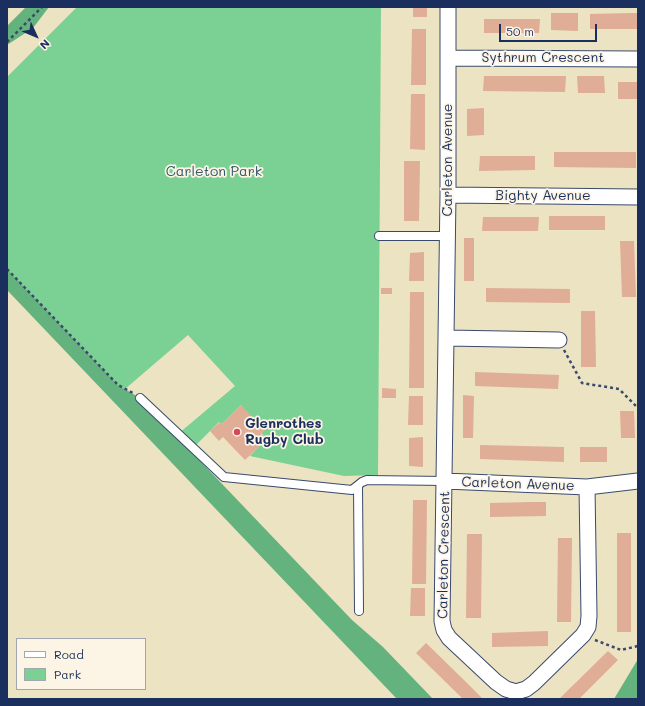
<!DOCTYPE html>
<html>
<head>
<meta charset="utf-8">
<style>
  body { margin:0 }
  #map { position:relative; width:645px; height:706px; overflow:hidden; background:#ebe3c1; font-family:Mali,sans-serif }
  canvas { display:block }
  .frame { position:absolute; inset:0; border:8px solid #1b2f5e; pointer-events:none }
  .legend { position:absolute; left:16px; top:638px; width:130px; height:52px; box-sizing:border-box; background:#fcf5e5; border:1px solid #a2a6af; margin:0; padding:5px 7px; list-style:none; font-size:12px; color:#1b2f5e }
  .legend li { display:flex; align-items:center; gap:8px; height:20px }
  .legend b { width:20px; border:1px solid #a2a6af }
  .north { position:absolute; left:16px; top:16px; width:40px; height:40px; -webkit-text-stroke:3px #fcf5e5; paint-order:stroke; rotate:134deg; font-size:11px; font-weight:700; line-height:16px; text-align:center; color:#1b2f5e }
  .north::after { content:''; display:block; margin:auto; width:14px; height:18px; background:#1b2f5e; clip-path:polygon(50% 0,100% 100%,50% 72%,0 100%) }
  .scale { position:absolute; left:499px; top:24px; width:98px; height:18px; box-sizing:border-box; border:2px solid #1b2f5e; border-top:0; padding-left:5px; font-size:12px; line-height:14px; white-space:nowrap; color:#1b2f5e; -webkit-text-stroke:3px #fcf5e5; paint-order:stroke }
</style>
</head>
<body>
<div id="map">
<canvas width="645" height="706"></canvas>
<div class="frame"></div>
<ul class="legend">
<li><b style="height:5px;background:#fff"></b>Road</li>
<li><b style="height:11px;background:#7bd093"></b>Park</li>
</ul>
<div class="north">N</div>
<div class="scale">50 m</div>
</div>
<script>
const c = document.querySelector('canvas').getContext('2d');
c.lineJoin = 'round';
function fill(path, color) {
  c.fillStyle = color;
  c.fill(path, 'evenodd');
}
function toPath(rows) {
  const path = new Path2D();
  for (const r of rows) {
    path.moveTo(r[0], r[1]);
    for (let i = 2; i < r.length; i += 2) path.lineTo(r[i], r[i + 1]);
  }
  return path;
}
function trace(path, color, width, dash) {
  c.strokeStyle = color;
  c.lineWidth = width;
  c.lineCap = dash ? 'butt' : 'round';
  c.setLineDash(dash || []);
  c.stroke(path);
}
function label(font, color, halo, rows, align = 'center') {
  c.font = font + ' Mali,sans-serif';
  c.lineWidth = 3.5;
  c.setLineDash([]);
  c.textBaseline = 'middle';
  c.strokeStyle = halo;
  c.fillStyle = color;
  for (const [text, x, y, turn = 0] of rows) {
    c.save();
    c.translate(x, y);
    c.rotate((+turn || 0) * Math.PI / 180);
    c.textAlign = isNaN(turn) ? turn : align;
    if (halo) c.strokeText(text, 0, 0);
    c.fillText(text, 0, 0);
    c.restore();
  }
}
fill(toPath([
  [77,7,381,7,378,475,344,476,250,456,266,439,241,405,222,424,219,422,193,448,178,434,235,386,188,335,125,389,118,385,7,269,7,77]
]), '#7bd093');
fill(toPath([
  [26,7,49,7,33,28,7,45,7,26],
  [7,269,118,385,140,398,352,620,383,647,433,699,397,699,7,290],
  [638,659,638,699,614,699]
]), '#64b27d');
fill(toPath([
  [413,7,427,7,427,17,413,17],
  [551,13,578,13,578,31,551,30],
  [631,13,638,13,638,29,590,29,590,14],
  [484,19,540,19,539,33,484,33],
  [412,29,426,29,426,85,411,85],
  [484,76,566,76,565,92,483,91],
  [577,76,604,76,605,93,578,93],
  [618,82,638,82,638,99,618,99],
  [411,94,425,94,425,150,410,149],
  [484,108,484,135,467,136,467,109],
  [554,152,636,152,636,168,554,167],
  [480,156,535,156,535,170,479,171],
  [404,161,420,161,419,221,404,221],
  [549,216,605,216,605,230,549,230],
  [483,217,539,217,538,231,482,231],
  [464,238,474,238,474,281,464,281],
  [620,241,634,241,636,297,622,297],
  [424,252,424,281,409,281,410,253],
  [381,288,392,288,392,294,381,294],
  [486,288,570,289,570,303,486,302],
  [410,292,424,292,424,388,409,388],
  [581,311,595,311,596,367,581,367],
  [475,372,559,375,558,389,475,386],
  [382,388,396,389,396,398,382,398],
  [463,395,474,396,473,438,463,438],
  [409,396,423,396,423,425,408,425],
  [241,405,265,430,261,434,267,439,245,460,223,437,219,441,210,431,220,422,222,424],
  [620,411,634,411,635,438,621,438],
  [423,437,423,467,409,466,409,438],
  [480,445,564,447,564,462,480,459],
  [580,447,607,447,607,462,580,462],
  [413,500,427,500,426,584,412,584],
  [531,502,546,502,546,516,490,517,490,503],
  [617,533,631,533,631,632,617,632],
  [467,534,482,534,481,618,466,618],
  [558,538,572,538,571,622,557,622],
  [411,588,425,588,425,616,410,616],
  [548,631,548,646,492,647,492,633],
  [426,643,466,682,483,699,463,699,416,653],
  [608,651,618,660,579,699,559,699]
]), '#e0ad96');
const service = toPath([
  [379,236,448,236],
  [140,398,224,477,352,490,362,482,367,480,445,481],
  [358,486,359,611]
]);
const minor = toPath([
  [448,7,448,195,442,621,444,630,449,638,496,682,506,689,516,692,526,689,534,683,583,635,588,627,589,616,587,487],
  [448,58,638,59],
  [448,195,638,197],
  [447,338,559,340],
  [445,481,587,487,638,481]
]);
trace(service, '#3a4a6d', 10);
trace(minor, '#3a4a6d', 17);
trace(toPath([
  [7,42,42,7],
  [7,269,118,385,133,393],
  [564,350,582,383,619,389,638,408],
  [595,640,621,650,638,646]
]), '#3a4a6d', 2.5, [3, 3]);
trace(service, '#fff', 8);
trace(minor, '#fff', 15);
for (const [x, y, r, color] of [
  [237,432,4,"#d1495b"]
]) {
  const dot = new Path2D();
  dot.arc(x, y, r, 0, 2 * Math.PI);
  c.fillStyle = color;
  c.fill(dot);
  trace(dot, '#fcf5e5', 1.5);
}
label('14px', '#1b2f5e', '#fcf5e5', [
  ["Sythrum Crescent",543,58],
  ["Carleton Avenue",448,160,-90],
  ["Bighty Avenue",543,196],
  ["Carleton Avenue",518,484,2],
  ["Carleton Crescent",444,555,-89]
]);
label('14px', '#33576b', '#fcf5e5', [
  ["Carleton Park",214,172]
]);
label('bold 14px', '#1b2f5e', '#fcf5e5', [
  ["Glenrothes",245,424],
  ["Rugby Club",245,440]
], 'left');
</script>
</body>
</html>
